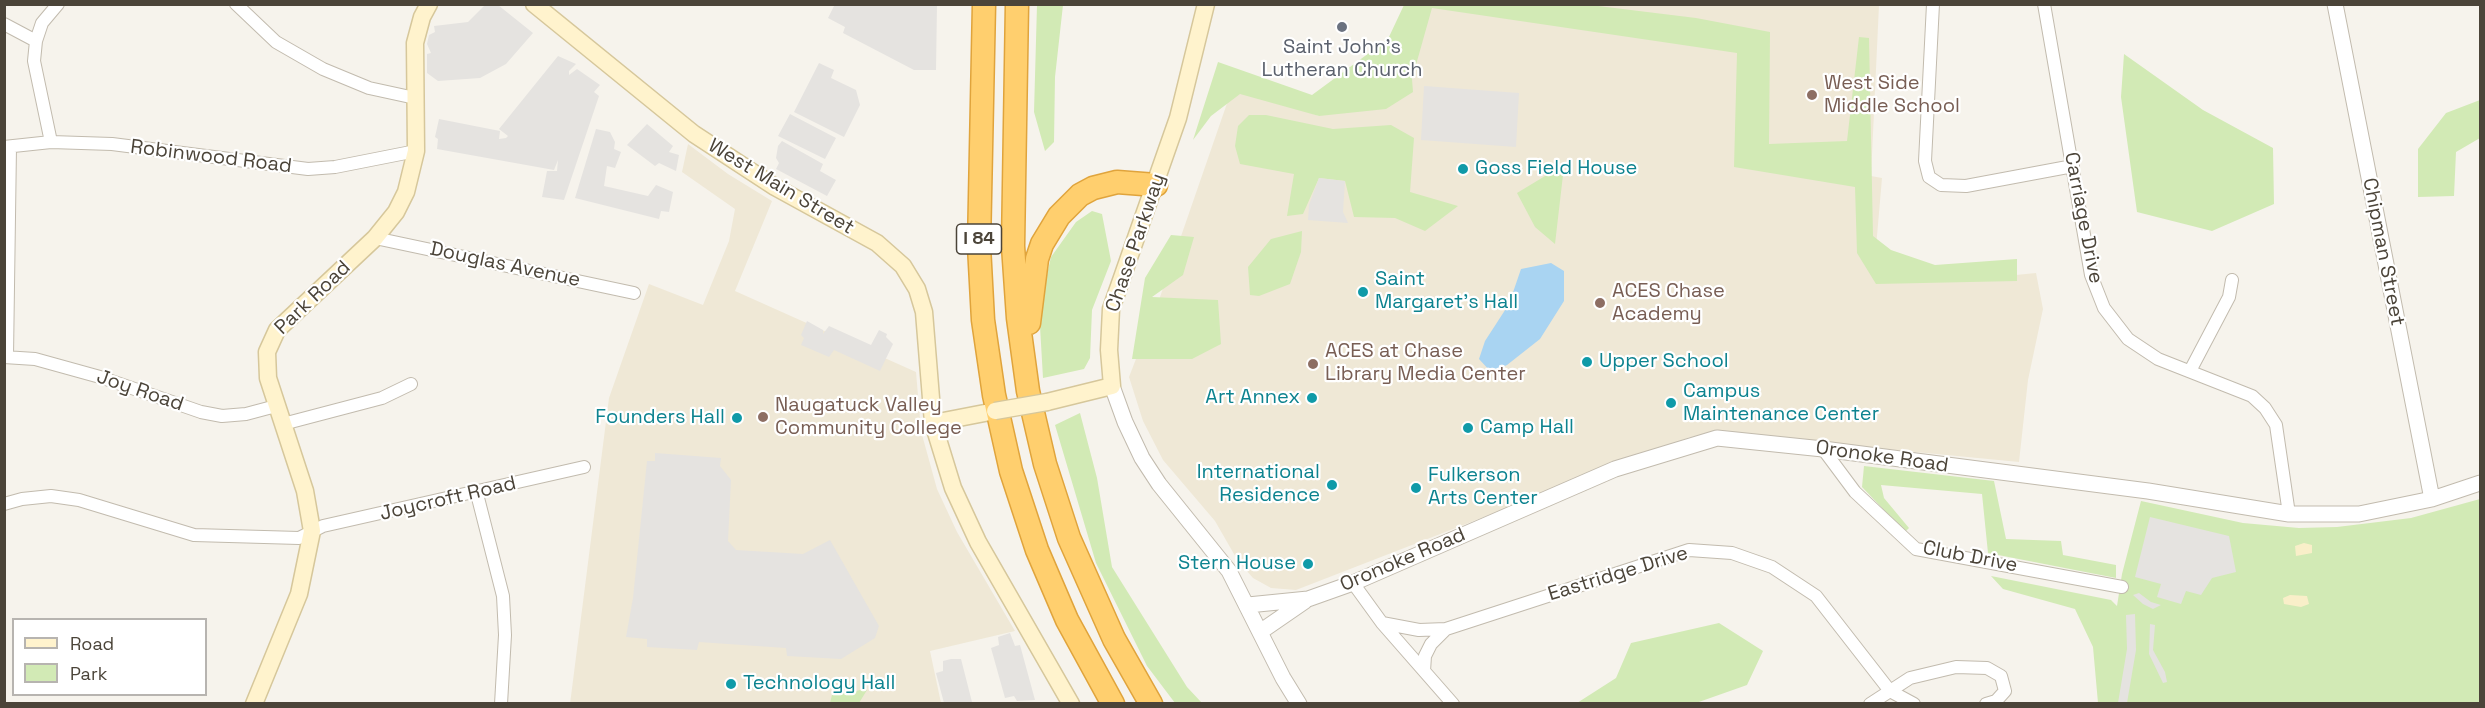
<!DOCTYPE html>
<html>
<head>
<meta charset="utf-8">
<style>
  body { margin:0 }
  #map { position:relative; width:2485px; height:708px; overflow:hidden; background:#f6f3ec; font-family:"Space Grotesk",sans-serif }
  canvas { display:block }
  .frame { position:absolute; inset:0; border:6px solid #4b4439; pointer-events:none }
  .legend { position:absolute; left:12px; top:618px; width:195px; height:78px; box-sizing:border-box; background:#fff; border:2px solid #b7b4b0; margin:0; padding:8px 10px; list-style:none; font-size:18px; color:#4b4439 }
  .legend li { display:flex; align-items:center; gap:12px; height:30px }
  .legend b { width:30px; border:2px solid #b7b4b0 }
</style>
</head>
<body>
<div id="map">
<canvas width="2485" height="708"></canvas>
<div class="frame"></div>
<ul class="legend">
<li><b style="height:8px;background:#fff3cd"></b>Road</li>
<li><b style="height:16px;background:#d2eab5"></b>Park</li>
</ul>
</div>
<script>
const c = document.querySelector('canvas').getContext('2d');
c.lineJoin = 'round';
function fill(path, color) {
  c.fillStyle = color;
  c.fill(path, 'evenodd');
}
function toPath(rows) {
  const path = new Path2D();
  for (const r of rows) {
    path.moveTo(r[0], r[1]);
    for (let i = 2; i < r.length; i += 2) path.lineTo(r[i], r[i + 1]);
  }
  return path;
}
function trace(path, color, width, dash) {
  c.strokeStyle = color;
  c.lineWidth = width;
  c.lineCap = dash ? 'butt' : 'round';
  c.setLineDash(dash || []);
  c.stroke(path);
}
function label(font, color, halo, rows, align = 'center') {
  c.font = font + ' "Space Grotesk",sans-serif';
  c.lineWidth = 4.5;
  c.setLineDash([]);
  c.textBaseline = 'middle';
  c.strokeStyle = halo;
  c.fillStyle = color;
  for (const [text, x, y, turn = 0] of rows) {
    c.save();
    c.translate(x, y);
    c.rotate((+turn || 0) * Math.PI / 180);
    c.textAlign = isNaN(turn) ? turn : align;
    if (halo) c.strokeText(text, 0, 0);
    c.fillText(text, 0, 0);
    c.restore();
  }
}
fill(toPath([
  [1426,5,1879,5,1871,176,1882,178,1875,259,1901,273,2006,276,2036,273,2043,309,2028,380,2019,462,1740,435,1690,437,1296,590,1271,588,1253,578,1238,561,1215,521,1163,460,1143,421,1129,377,1160,297,1233,86,1319,116],
  [688,144,728,174,772,201,735,291,916,372,921,431,937,489,957,532,1015,631,930,651,941,703,570,704,609,398,649,284,703,305,729,241,735,209,682,172]
]), '#efe8d6');
fill(toPath([
  [1037,5,1063,5,1055,77,1054,142,1045,151,1034,112],
  [1404,5,1590,5,1696,18,1770,32,1769,144,1847,141,1859,37,1869,38,1873,236,1891,250,1935,265,2017,259,2017,281,1876,284,1857,253,1855,187,1734,167,1737,53,1432,8,1412,79,1413,92,1386,109,1319,116,1240,94,1211,116,1193,140,1218,62,1312,95,1388,39],
  [2124,54,2203,110,2273,148,2274,204,2212,231,2137,212,2121,97],
  [2480,100,2480,138,2456,152,2454,196,2418,197,2418,149,2446,113],
  [1249,115,1266,115,1333,129,1391,125,1414,138,1410,192,1458,206,1425,231,1395,218,1354,217,1345,181,1319,178,1303,214,1287,216,1294,174,1240,164,1235,146,1238,126],
  [1555,170,1563,175,1555,244,1535,227,1517,193],
  [1092,211,1102,214,1111,261,1092,310,1090,358,1084,369,1043,378,1039,309,1051,257,1076,222],
  [1302,231,1301,252,1290,284,1259,296,1250,295,1248,267,1271,239],
  [1171,235,1194,237,1183,275,1152,297,1218,300,1221,344,1192,359,1132,359,1145,278],
  [1080,413,1097,478,1112,567,1187,687,1202,703,1175,703,1147,666,1096,563,1055,425],
  [1864,466,1994,481,2006,539,2061,541,2063,555,2116,565,2116,578,1988,553,1982,494,1881,485,1884,498,1909,528,1905,532,1862,487],
  [2480,499,2480,703,2098,703,2093,647,2075,609,2003,589,1991,576,2111,600,2117,606,2122,574,2141,501,2243,523,2299,528,2337,527,2411,518],
  [1719,623,1763,651,1747,685,1696,703,1577,703,1616,678,1631,643],
  [864,689,867,690,859,703,830,703,833,691,852,692]
]), '#d2eab5');
fill(toPath([
  [2304,543,2312,545,2312,553,2296,556,2295,546],
  [2290,595,2307,596,2309,604,2301,607,2284,604,2283,598]
]), '#f9efc9');
fill(toPath([
  [835,4,937,5,936,70,914,70,843,33,845,27,828,18],
  [485,5,498,5,533,33,506,64,480,78,438,81,427,73,427,54,431,53,427,44,429,35,435,32,434,26,468,22],
  [558,56,576,64,569,71,569,75,577,69,600,85,594,92,599,96,564,200,542,197,547,171,557,171,558,160,554,170,437,149,438,139,435,137,439,119,500,131,499,139,506,138,508,136,499,129],
  [819,63,834,70,831,78,856,90,860,105,844,137,794,112],
  [1424,86,1519,93,1516,147,1421,140],
  [790,114,836,138,825,159,778,136],
  [647,124,673,146,669,152,679,155,676,171,659,163,655,166,627,145],
  [596,129,610,132,615,142,614,149,621,152,615,168,607,166,604,186,648,196,656,185,673,192,669,212,661,211,659,219,575,198],
  [782,141,823,164,820,171,836,180,827,196,776,169,779,163,776,158,778,146],
  [1319,178,1345,181,1343,212,1348,223,1308,220,1309,205],
  [807,321,823,330,823,334,829,326,871,345,879,330,887,334,886,337,893,344,880,371,834,350,829,357,801,345,804,338,801,335],
  [655,453,721,458,720,466,731,480,728,541,736,550,803,554,830,540,879,626,875,638,841,659,787,656,786,648,699,642,697,650,647,647,647,639,626,637,633,598,647,461,655,461],
  [2150,517,2229,536,2236,572,2212,578,2201,595,2186,591,2181,604,2157,597,2161,584,2135,577],
  [2139,593,2151,602,2161,605,2153,609,2143,604,2133,595],
  [2135,614,2136,650,2127,703,2118,703,2127,649,2126,615],
  [2150,624,2155,625,2153,650,2165,672,2167,682,2163,683,2149,654],
  [1010,633,1015,646,1020,645,1035,700,1017,701,1014,696,1005,698,991,648,999,645,998,637],
  [951,659,961,659,972,702,944,703,936,673,943,671,943,661]
]), '#e5e3e0');
fill(toPath([
  [1551,263,1564,271,1564,301,1540,339,1507,365,1491,372,1479,359,1485,341,1509,304,1521,269]
]), '#a9d4f2');
const minor = toPath([
  [236,4,276,42,323,69,369,88,415,98],
  [1933,4,1925,161,1929,177,1941,185,1966,186,2073,166],
  [2044,4,2091,275,2104,308,2128,339,2158,359,2252,396,2265,408,2276,425,2289,514],
  [4,24,36,41],
  [51,142,34,61,36,41,42,23,58,4],
  [4,147,51,142,112,144,308,169,335,167,416,151],
  [375,238,634,293],
  [7,356,10,147],
  [4,357,35,359,100,377,201,412,222,416,246,414,276,406],
  [2190,371,2229,297,2232,280],
  [283,424,382,398,411,384],
  [1823,449,1855,492,1916,549,2122,587],
  [477,494,503,596,505,635,501,704],
  [4,504,22,499,51,496,79,500,194,535,299,538,323,526,584,467],
  [1353,583,1382,623,1453,704],
  [1382,623,1419,630,1446,629],
  [1424,671,1425,656,1431,644,1446,629,1689,550,1732,553,1772,567,1816,596,1890,691,1914,704],
  [1870,704,1910,678,1956,667,1987,668,2001,676,2005,691,1996,701,1986,704]
]);
const tertiary = toPath([
  [2335,4,2432,499],
  [1112,386,1125,422,1142,458,1159,484,1229,571,1283,678,1299,704],
  [1248,605,1308,599,1353,583,1615,469,1717,438,1823,449,2148,491,2289,514,2359,514,2432,499,2480,483],
  [1260,632,1305,601]
]);
const secondary = toPath([
  [534,4,694,134,775,187,877,243,903,266,917,289,924,312,933,423,953,488,978,542,1071,704],
  [1047,402,1112,386,1109,350,1111,309,1178,118,1206,4],
  [933,423,995,411],
  [254,704,299,594,312,531,305,491,268,378,267,352,277,330,375,238,396,212,406,192,416,151,415,43,422,17,429,4]
]);
const motorway = toPath([
  [984,4,979,246,983,320,994,395,1011,471,1037,550,1067,620,1113,704],
  [1017,4,1013,246,1018,318,1028,391,1045,464,1069,538,1114,639,1151,704],
  [1029,323,1037,259,1042,244,1059,216,1080,195,1093,188,1117,182,1156,185]
]);
trace(minor, '#c2bbae', 14);
trace(tertiary, '#c2bbae', 17);
trace(secondary, '#d6c79b', 19);
trace(motorway, '#e0a43c', 25);
trace(minor, '#fff', 12);
trace(tertiary, '#fff', 15);
trace(secondary, '#fff3cd', 16);
trace(motorway, '#ffcf6e', 22);
const secondaryBridge = toPath([
  [995,411,1047,402]
]);
trace(secondaryBridge, '#d6c79b', 19, []);
trace(secondaryBridge, '#fff3cd', 16);
for (const [x, y, r, color] of [
  [1342,27,6,"#6b7280"],
  [1812,95,6,"#8d6e63"],
  [1463,169,6,"#0f9aa8"],
  [1363,292,6,"#0f9aa8"],
  [1600,303,6,"#8d6e63"],
  [1587,362,6,"#0f9aa8"],
  [1313,364,6,"#8d6e63"],
  [1312,398,6,"#0f9aa8"],
  [1671,403,6,"#0f9aa8"],
  [763,417,6,"#8d6e63"],
  [737,418,6,"#0f9aa8"],
  [1468,428,6,"#0f9aa8"],
  [1332,485,6,"#0f9aa8"],
  [1416,488,6,"#0f9aa8"],
  [1308,564,6,"#0f9aa8"],
  [731,684,6,"#0f9aa8"]
]) {
  const dot = new Path2D();
  dot.arc(x, y, r, 0, 2 * Math.PI);
  c.fillStyle = color;
  c.fill(dot);
  trace(dot, '#fff', 2);
}
for (const [x, y, w] of [
  [979,239,45]
]) {
  const box = new Path2D();
  box.roundRect(x - w / 2, y - 15, w, 30, 4.5);
  c.fillStyle = '#fff';
  c.fill(box);
  trace(box, '#4b4439', 1.5);
}
label('bold 18px', '#4b4439', null, [
  ["I 84",979,239]
]);
label('20px', '#5b616d', '#fff', [
  ["Saint John's",1342,48],
  ["Lutheran Church",1342,71]
]);
label('20px', '#785e54', '#fff', [
  ["West Side",1824,84],
  ["Middle School",1824,107],
  ["ACES Chase",1612,292],
  ["Academy",1612,315],
  ["ACES at Chase",1325,352],
  ["Library Media Center",1325,375],
  ["Naugatuck Valley",775,406],
  ["Community College",775,429]
], 'left');
label('20px', '#4b4439', '#fff', [
  ["Robinwood Road",211,157,7],
  ["West Main Street",781,187,31],
  ["Carriage Drive",2083,218,79],
  ["Chase Parkway",1136,243,-71],
  ["Chipman Street",2383,252,79],
  ["Douglas Avenue",505,265,12],
  ["Park Road",313,298,-44],
  ["Joy Road",140,391,19],
  ["Oronoke Road",1882,457,8],
  ["Joycroft Road",448,499,-13],
  ["Club Drive",1970,557,11],
  ["Oronoke Road",1403,560,-23],
  ["Eastridge Drive",1618,574,-17]
]);
label('20px', '#0d838f', '#fff', [
  ["Goss Field House",1475,169],
  ["Saint",1375,280],
  ["Margaret's Hall",1375,303],
  ["Upper School",1599,362],
  ["Campus",1683,392],
  ["Maintenance Center",1683,415],
  ["Art Annex",1300,398,"right"],
  ["Founders Hall",725,418,"right"],
  ["Camp Hall",1480,428],
  ["International",1320,473,"right"],
  ["Residence",1320,496,"right"],
  ["Fulkerson",1428,476],
  ["Arts Center",1428,499],
  ["Stern House",1296,564,"right"],
  ["Technology Hall",743,684]
], 'left');
</script>
</body>
</html>
